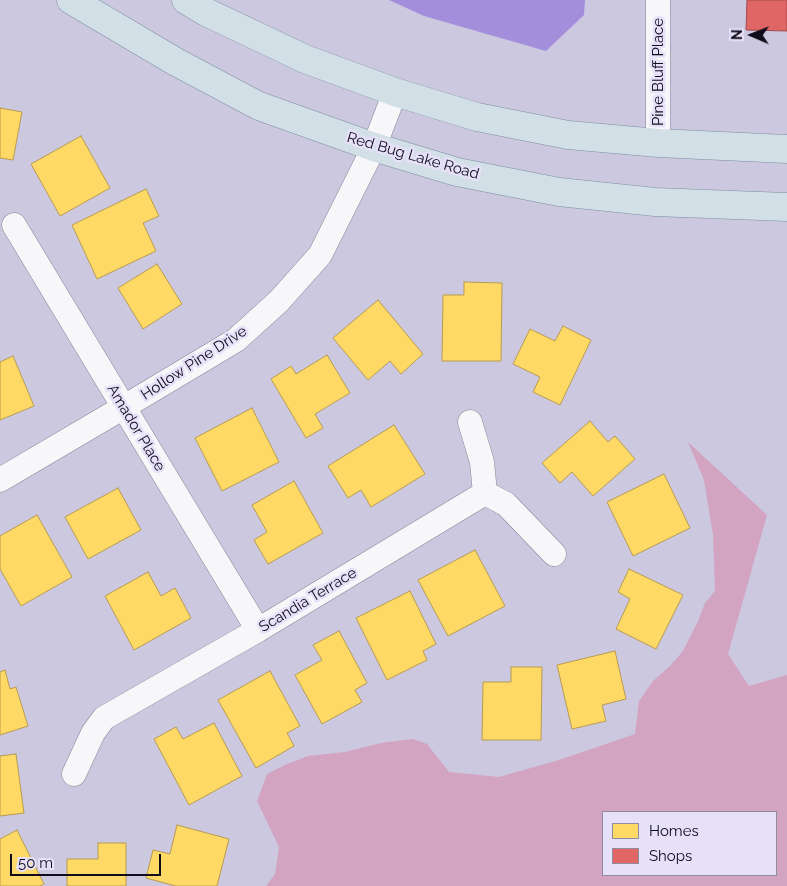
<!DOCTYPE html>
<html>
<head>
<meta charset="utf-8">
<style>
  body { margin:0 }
  #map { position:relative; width:787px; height:886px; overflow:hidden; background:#ccc8e0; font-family:Raleway,sans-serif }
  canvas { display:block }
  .legend { position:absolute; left:602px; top:811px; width:175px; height:65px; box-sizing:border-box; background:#e6e1f8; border:1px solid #908b9f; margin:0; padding:6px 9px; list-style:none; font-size:15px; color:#0f0b1a }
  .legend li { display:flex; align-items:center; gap:10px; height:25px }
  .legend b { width:25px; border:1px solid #908b9f }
  .north { position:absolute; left:727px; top:10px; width:50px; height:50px; -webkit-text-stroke:4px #e6e1f8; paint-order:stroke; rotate:271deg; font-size:14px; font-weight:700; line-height:20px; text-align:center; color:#0f0b1a }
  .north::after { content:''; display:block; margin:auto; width:18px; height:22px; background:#0f0b1a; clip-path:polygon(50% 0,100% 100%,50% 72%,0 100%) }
  .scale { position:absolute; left:10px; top:854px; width:151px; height:22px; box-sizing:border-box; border:2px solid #0f0b1a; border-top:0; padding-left:6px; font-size:15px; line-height:18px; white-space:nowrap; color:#0f0b1a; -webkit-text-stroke:4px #e6e1f8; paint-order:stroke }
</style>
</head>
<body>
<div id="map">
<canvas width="787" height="886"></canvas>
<ul class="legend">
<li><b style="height:14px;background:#ffd966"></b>Homes</li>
<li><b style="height:14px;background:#e06666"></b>Shops</li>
</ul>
<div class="north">N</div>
<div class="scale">50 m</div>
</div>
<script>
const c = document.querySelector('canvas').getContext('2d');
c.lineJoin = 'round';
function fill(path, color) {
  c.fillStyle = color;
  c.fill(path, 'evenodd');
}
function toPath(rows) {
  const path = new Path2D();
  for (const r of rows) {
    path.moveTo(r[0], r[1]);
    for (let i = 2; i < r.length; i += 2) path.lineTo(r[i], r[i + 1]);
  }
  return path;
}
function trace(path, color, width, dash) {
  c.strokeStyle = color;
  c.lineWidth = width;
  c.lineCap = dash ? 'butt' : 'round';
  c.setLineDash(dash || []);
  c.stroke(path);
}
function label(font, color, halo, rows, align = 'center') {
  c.font = font + ' Raleway,sans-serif';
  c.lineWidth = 5;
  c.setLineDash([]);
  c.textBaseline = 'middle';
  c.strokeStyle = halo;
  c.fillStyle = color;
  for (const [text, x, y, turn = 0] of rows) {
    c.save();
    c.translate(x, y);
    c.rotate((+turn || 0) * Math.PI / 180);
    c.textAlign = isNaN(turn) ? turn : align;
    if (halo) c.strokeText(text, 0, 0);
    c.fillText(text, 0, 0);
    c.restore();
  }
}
fill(toPath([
  [688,442,767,515,728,654,749,686,787,675,787,886,266,886,275,874,279,847,257,801,267,774,285,765,308,756,345,752,381,743,413,739,427,744,449,772,499,777,559,760,635,734,639,701,653,681,670,666,683,651,698,621,705,603,715,591,713,535,704,480],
  [776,812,776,875,603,875,603,812]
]), '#d2a4c1');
fill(toPath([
  [389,0,585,0,584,15,546,51,424,16]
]), '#a38edc');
const homes = toPath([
  [0,108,22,112,13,160,0,158,0,108],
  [81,136,110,188,60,216,31,164,81,136],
  [146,189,159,216,143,223,156,251,97,279,72,225,146,189],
  [157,264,182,304,143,329,118,288,157,264],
  [464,282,502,283,501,361,442,361,443,295,464,295,464,282],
  [378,300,423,354,401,374,390,361,368,380,333,338,378,300],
  [563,326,591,340,560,405,533,392,540,377,513,364,530,329,555,341,563,326],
  [327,355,350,393,315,414,323,428,306,438,271,379,291,366,296,374,327,355],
  [13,356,34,406,0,420,0,362,13,356],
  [252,408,279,462,222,491,195,438,252,408],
  [590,421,608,442,615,436,635,459,593,496,572,472,560,483,542,463,590,421],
  [394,425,425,474,371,507,361,490,348,498,328,466,394,425],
  [664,474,690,528,633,556,607,502,664,474],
  [294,481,323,533,268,564,254,540,267,532,252,505,294,481],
  [118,488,141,530,88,559,65,517,118,488],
  [37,515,72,577,21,606,0,569,0,536,37,515],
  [475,550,505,606,448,636,418,580,475,550],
  [629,569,683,595,656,649,616,629,630,599,618,592,629,569],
  [148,572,161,596,175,588,191,618,134,650,105,596,148,572],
  [410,591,436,644,423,651,427,660,387,680,356,618,410,591],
  [339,631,367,683,355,690,362,702,322,724,295,675,322,660,313,645,339,631],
  [615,651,626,699,602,705,606,721,572,729,557,665,615,651],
  [511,667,542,667,541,740,482,740,483,682,511,682,511,667],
  [5,670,10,689,16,687,28,726,0,735,0,672,5,670],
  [270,671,300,726,287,733,294,746,256,768,218,700,270,671],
  [214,723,242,776,189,805,154,739,176,727,183,739,214,723],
  [16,754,24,813,0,816,0,756,16,754],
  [177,825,229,839,217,886,176,886,146,878,153,850,170,854,177,825],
  [17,830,44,884,40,886,0,886,0,839,17,830],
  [98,843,126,843,126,886,67,886,67,859,98,859,98,843]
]);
fill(homes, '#ffd966');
trace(homes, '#b79b4f', 1);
const shops = toPath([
  [747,0,787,0,787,31,746,30,747,0]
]);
fill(shops, '#e06666');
trace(shops, '#a14b4f', 1);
const street = toPath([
  [658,143,658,0],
  [14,225,258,630],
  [470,422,482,462,485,493],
  [0,480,124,407,236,340,279,301,320,255,374,147,395,92],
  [74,774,93,733,104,718,258,630,485,493,506,504,554,554]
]);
const primary = toPath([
  [71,0,176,62,259,106,374,147,457,172,559,192,655,202,787,207],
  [186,0,206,12,305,59,395,92,477,117,568,135,658,143,787,149]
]);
trace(street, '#878496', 25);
trace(primary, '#7b8ea2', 29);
trace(street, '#f7f7fa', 24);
trace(primary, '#d3dfe7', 28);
label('15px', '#0f0b1a', '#e6e1f8', [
  ["Pine Bluff Place",658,72,-90],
  ["Red Bug Lake Road",413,156,16],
  ["Hollow Pine Drive",194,363,-33],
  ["Amador Place",136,428,59],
  ["Scandia Terrace",308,600,-31]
]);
</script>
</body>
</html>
